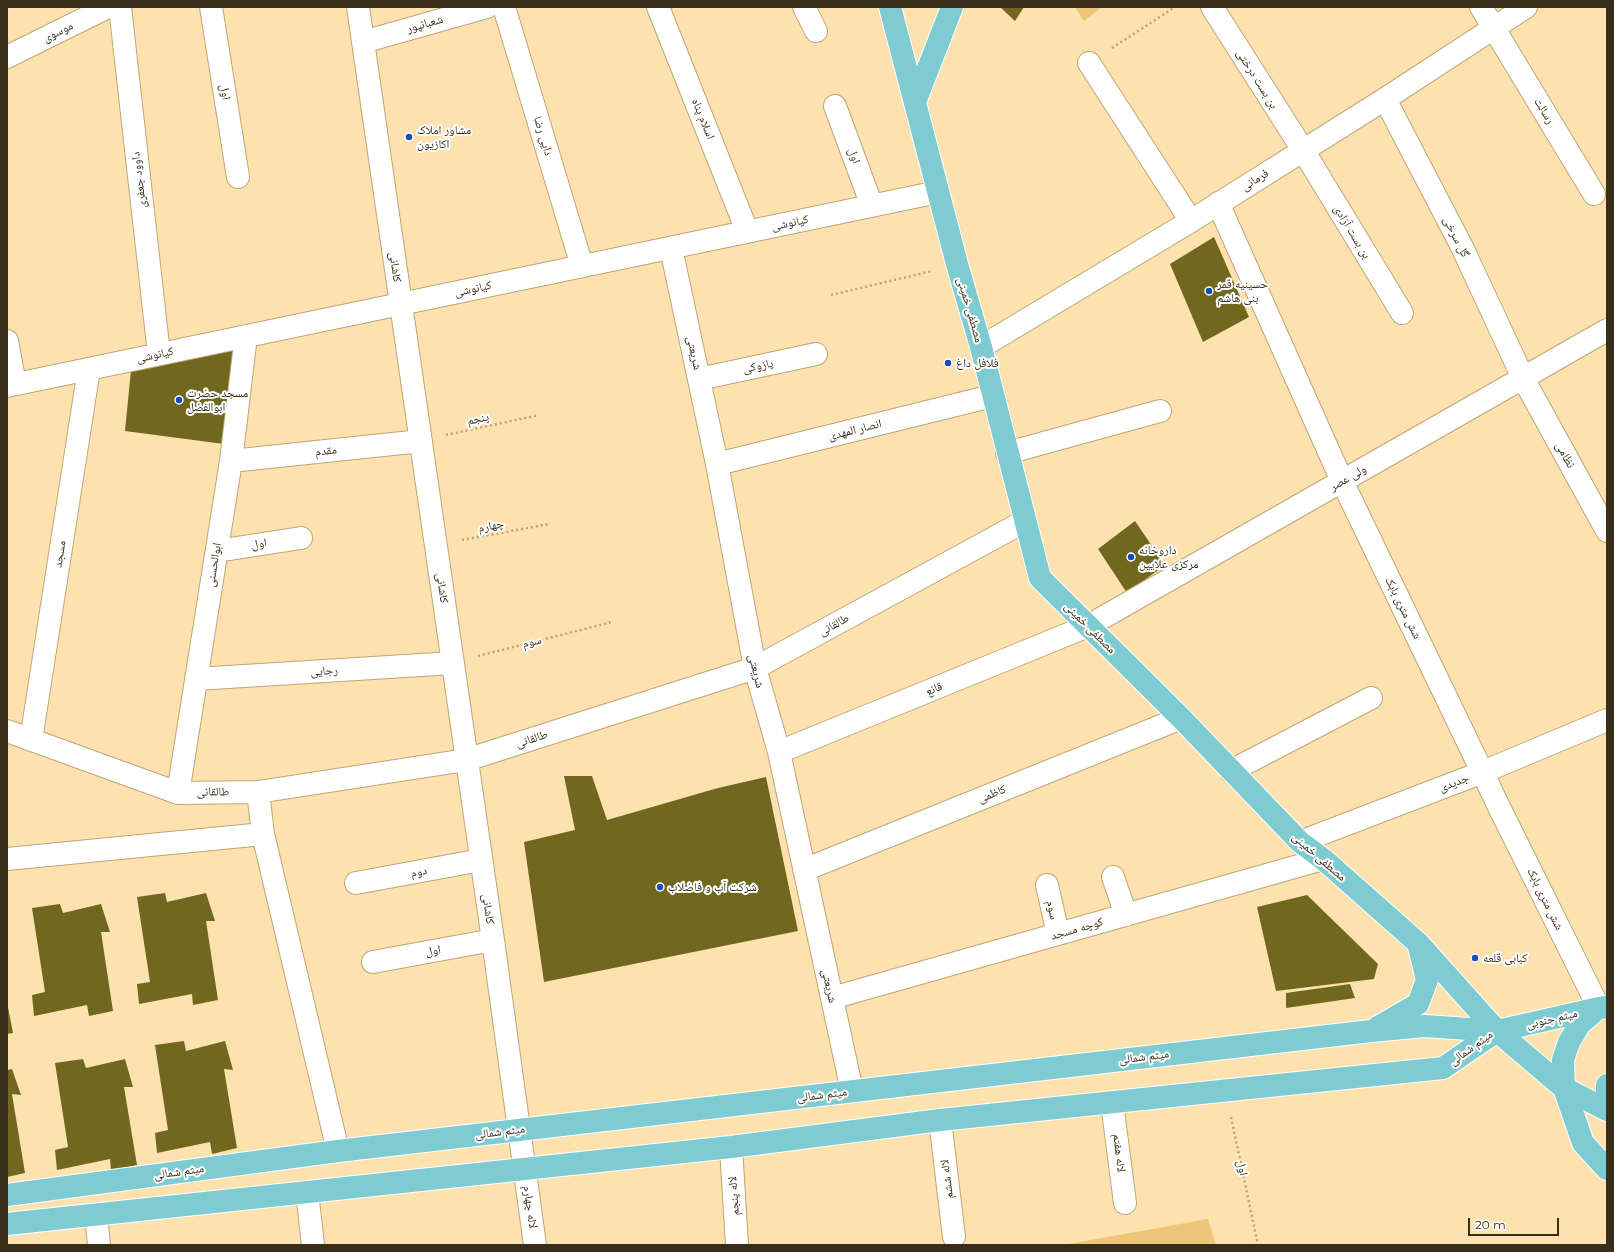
<!DOCTYPE html>
<html>
<head>
<meta charset="utf-8">
<style>
  body { margin:0 }
  #map { position:relative; width:1614px; height:1252px; overflow:hidden; background:#fde2b0; font-family:Montserrat,sans-serif }
  canvas { display:block }
  .frame { position:absolute; inset:0; border:8px solid #372d19; pointer-events:none }
  .scale { position:absolute; left:1468px; top:1218px; width:91px; height:18px; box-sizing:border-box; border:2px solid #372d19; border-top:0; padding-left:5px; font-size:12px; line-height:14px; white-space:nowrap; color:#372d19; -webkit-text-stroke:3px #fff; paint-order:stroke }
</style>
</head>
<body>
<div id="map">
<canvas width="1614" height="1252"></canvas>
<div class="frame"></div>
<div class="scale">20 m</div>
</div>
<script>
const c = document.querySelector('canvas').getContext('2d');
c.lineJoin = 'round';
function fill(path, color) {
  c.fillStyle = color;
  c.fill(path, 'evenodd');
}
function toPath(rows) {
  const path = new Path2D();
  for (const r of rows) {
    path.moveTo(r[0], r[1]);
    for (let i = 2; i < r.length; i += 2) path.lineTo(r[i], r[i + 1]);
  }
  return path;
}
function trace(path, color, width, dash) {
  c.strokeStyle = color;
  c.lineWidth = width;
  c.lineCap = dash ? 'butt' : 'round';
  c.setLineDash(dash || []);
  c.stroke(path);
}
function label(font, color, halo, rows, align = 'center') {
  c.font = font + ' Montserrat,"Noto Naskh Arabic",sans-serif';
  c.lineWidth = 4;
  c.setLineDash([]);
  c.textBaseline = 'middle';
  c.strokeStyle = halo;
  c.fillStyle = color;
  for (const [text, x, y, turn = 0] of rows) {
    c.save();
    c.translate(x, y);
    c.rotate((+turn || 0) * Math.PI / 180);
    c.textAlign = isNaN(turn) ? turn : align;
    if (halo) c.strokeText(text, 0, 0);
    c.fillText(text, 0, 0);
    c.restore();
  }
}
fill(toPath([
  [1075,7,1102,7,1084,21],
  [1208,1219,1216,1245,1063,1245]
]), '#eec579');
fill(toPath([
  [1000,7,1024,7,1015,21],
  [1214,237,1249,317,1203,342,1170,264],
  [235,349,224,444,125,431,131,370],
  [1135,521,1165,565,1127,593,1098,549],
  [564,776,592,776,607,820,718,788,766,777,798,931,544,982,524,842,575,830],
  [165,893,167,902,206,893,215,921,206,921,218,1000,193,1005,192,994,139,1004,137,984,150,982,137,897],
  [1307,895,1378,964,1374,979,1276,991,1257,907],
  [60,904,63,913,101,904,110,932,101,932,113,1011,89,1016,87,1005,34,1016,32,995,45,992,32,908],
  [1350,984,1355,998,1286,1008,1286,993],
  [7,1002,13,1033,7,1034],
  [184,1041,186,1051,225,1041,233,1070,224,1069,237,1148,212,1154,210,1142,157,1153,155,1133,168,1130,155,1045],
  [83,1059,86,1068,125,1059,133,1087,124,1087,137,1165,111,1171,110,1159,57,1170,55,1150,68,1147,55,1063],
  [12,1069,21,1095,12,1094,25,1173,7,1177,7,1070]
]), '#70681f');
const minor = toPath([
  [120,7,159,354],
  [211,7,238,177],
  [358,7,493,940,535,1245],
  [504,7,582,266],
  [658,7,747,231],
  [804,7,816,31],
  [1212,7,1303,150,1402,313],
  [1481,7,1594,194],
  [363,42,487,7],
  [7,57,108,7],
  [1089,63,1191,221],
  [1385,99,1462,247,1523,378,1607,531],
  [835,106,872,206],
  [1218,203,1342,481,1500,809,1599,1008],
  [671,248,717,464,755,668,779,752,852,1091],
  [7,341,15,384],
  [981,347,1191,221,1385,99,1526,7],
  [699,379,816,354],
  [7,386,938,192],
  [1007,453,1160,411],
  [231,461,421,441],
  [717,464,992,396],
  [217,551,301,538],
  [196,679,453,663],
  [7,731,178,793,258,792,466,760,755,668,1025,521],
  [31,740,89,369],
  [779,752,1088,626,1607,330],
  [1231,771,1371,698],
  [258,792,263,834,338,1151],
  [178,793,231,461,246,336],
  [1300,842,1483,772,1607,720],
  [7,859,263,834],
  [804,870,1181,718],
  [1113,877,1126,915],
  [356,883,481,860],
  [1047,885,1058,934],
  [373,962,493,940],
  [832,998,1323,859],
  [1112,1103,1125,1203],
  [940,1120,954,1237],
  [731,1147,737,1245],
  [307,1192,313,1245],
  [96,1215,99,1245]
]);
const major = toPath([
  [890,7,957,264,981,347,1040,578,1181,718,1300,842,1323,859,1419,944,1497,1031,1564,1088,1607,1110],
  [915,102,952,7],
  [1597,1009,1580,1024,1569,1042,1563,1060,1564,1088,1583,1143,1607,1169],
  [1378,1027,1418,1004,1427,980,1419,947],
  [1607,1085,1607,1094],
  [7,1195,338,1151,1371,1031,1425,1026,1497,1031,1599,1008,1607,1007],
  [7,1224,731,1147,940,1120,1443,1068,1497,1031]
]);
trace(minor, '#bfa575', 24);
trace(major, '#fff', 24);
trace(toPath([
  [1112,48,1175,7],
  [831,295,932,271],
  [446,435,539,415],
  [462,540,549,524],
  [478,656,612,622],
  [1231,1117,1258,1245]
]), '#b8a37b', 2.5, [2, 3]);
trace(minor, '#fff', 22);
trace(major, '#7eccd1', 22);
for (const [x, y, r, color] of [
  [409,137,4,"#184cb9"],
  [1209,291,4,"#184cb9"],
  [948,363,4,"#184cb9"],
  [179,400,4,"#184cb9"],
  [1131,557,4,"#184cb9"],
  [660,887,4,"#184cb9"],
  [1475,958,4,"#184cb9"]
]) {
  const dot = new Path2D();
  dot.arc(x, y, r, 0, 2 * Math.PI);
  c.fillStyle = color;
  c.fill(dot);
  trace(dot, '#fff', 1.5);
}
label('12px', '#372d19', '#fff', [
  ["شعبانپور",425,24,-16],
  ["موسوی",58,32,-26],
  ["بن بست درختی",1257,79,58],
  ["اول",225,92,81],
  ["رسالت",1544,111,59],
  ["اسلام پناه",703,119,68],
  ["دایی رضا",543,136,73],
  ["اول",854,156,70],
  ["داوود جعفری",139,180,-97],
  ["فرمانی",1255,180,-32],
  ["کیانوشی",790,223,-12],
  ["بن بست آزادی",1352,232,59],
  ["گل سرخی",1456,237,63],
  ["کاشانی",395,267,82],
  ["کیانوشی",473,289,-12],
  ["مصطفی خمینی",970,310,74],
  ["شریعتی",694,353,78],
  ["کیانوشی",155,355,-12],
  ["پازوکی",758,366,-12],
  ["پنجم",478,419,-12],
  ["انصار المهدی",855,430,-14],
  ["مقدم",326,451,-6],
  ["نظامی",1565,455,61],
  ["ولی عصر",1348,478,-30],
  ["چهارم",491,526,-11],
  ["اول",259,544,-9],
  ["مسجد",60,554,-81],
  ["ابوالحسنی",214,565,-81],
  ["کاشانی",442,588,82],
  ["شش متری بابک",1403,608,64],
  ["طالقانی",834,625,-29],
  ["مصطفی خمینی",1090,628,45],
  ["سوم",532,642,-14],
  ["رجایی",324,671,-4],
  ["شریعتی",756,671,76],
  ["قانع",934,689,-22],
  ["طالقانی",532,739,-18],
  ["جدیدی",1454,783,-21],
  ["طالقانی",213,792,-1],
  ["کاظمی",992,794,-22],
  ["مصطفی خمینی",1319,857,41],
  ["دوم",419,872,-11],
  ["شش متری بابک",1545,899,64],
  ["کاشانی",488,909,82],
  ["سوم",1052,910,77],
  ["کوچه مسجد",1077,929,-16],
  ["اول",433,951,-10],
  ["شریعتی",829,986,78],
  ["میثم جنوبی",1552,1019,-13],
  ["میثم شمالی",1471,1048,-36],
  ["میثم شمالی",1144,1057,-7],
  ["میثم شمالی",822,1095,-7],
  ["میثم شمالی",500,1132,-7],
  ["لاله هفتم",1119,1153,83],
  ["اول",1242,1168,78],
  ["میثم شمالی",179,1172,-8],
  ["لاله ششم",947,1179,-97],
  ["لاله پنجم",734,1196,-94],
  ["لاله چهارم",530,1207,82]
]);
label('12px', '#372d19', '#fff', [
  ["مشاور املاک",417,130],
  ["اکازیون",417,144],
  ["حسینیه قمر",1217,284],
  ["بنی هاشم",1217,298],
  ["فلافل داغ",956,363],
  ["مسجد حضرت",187,393],
  ["ابوالفضل",187,407],
  ["داروخانه",1139,550],
  ["مرکزی علایین",1139,564],
  ["شرکت آب و فاضلاب",668,887],
  ["کبابی قلعه",1483,958]
], 'left');
</script>
</body>
</html>
